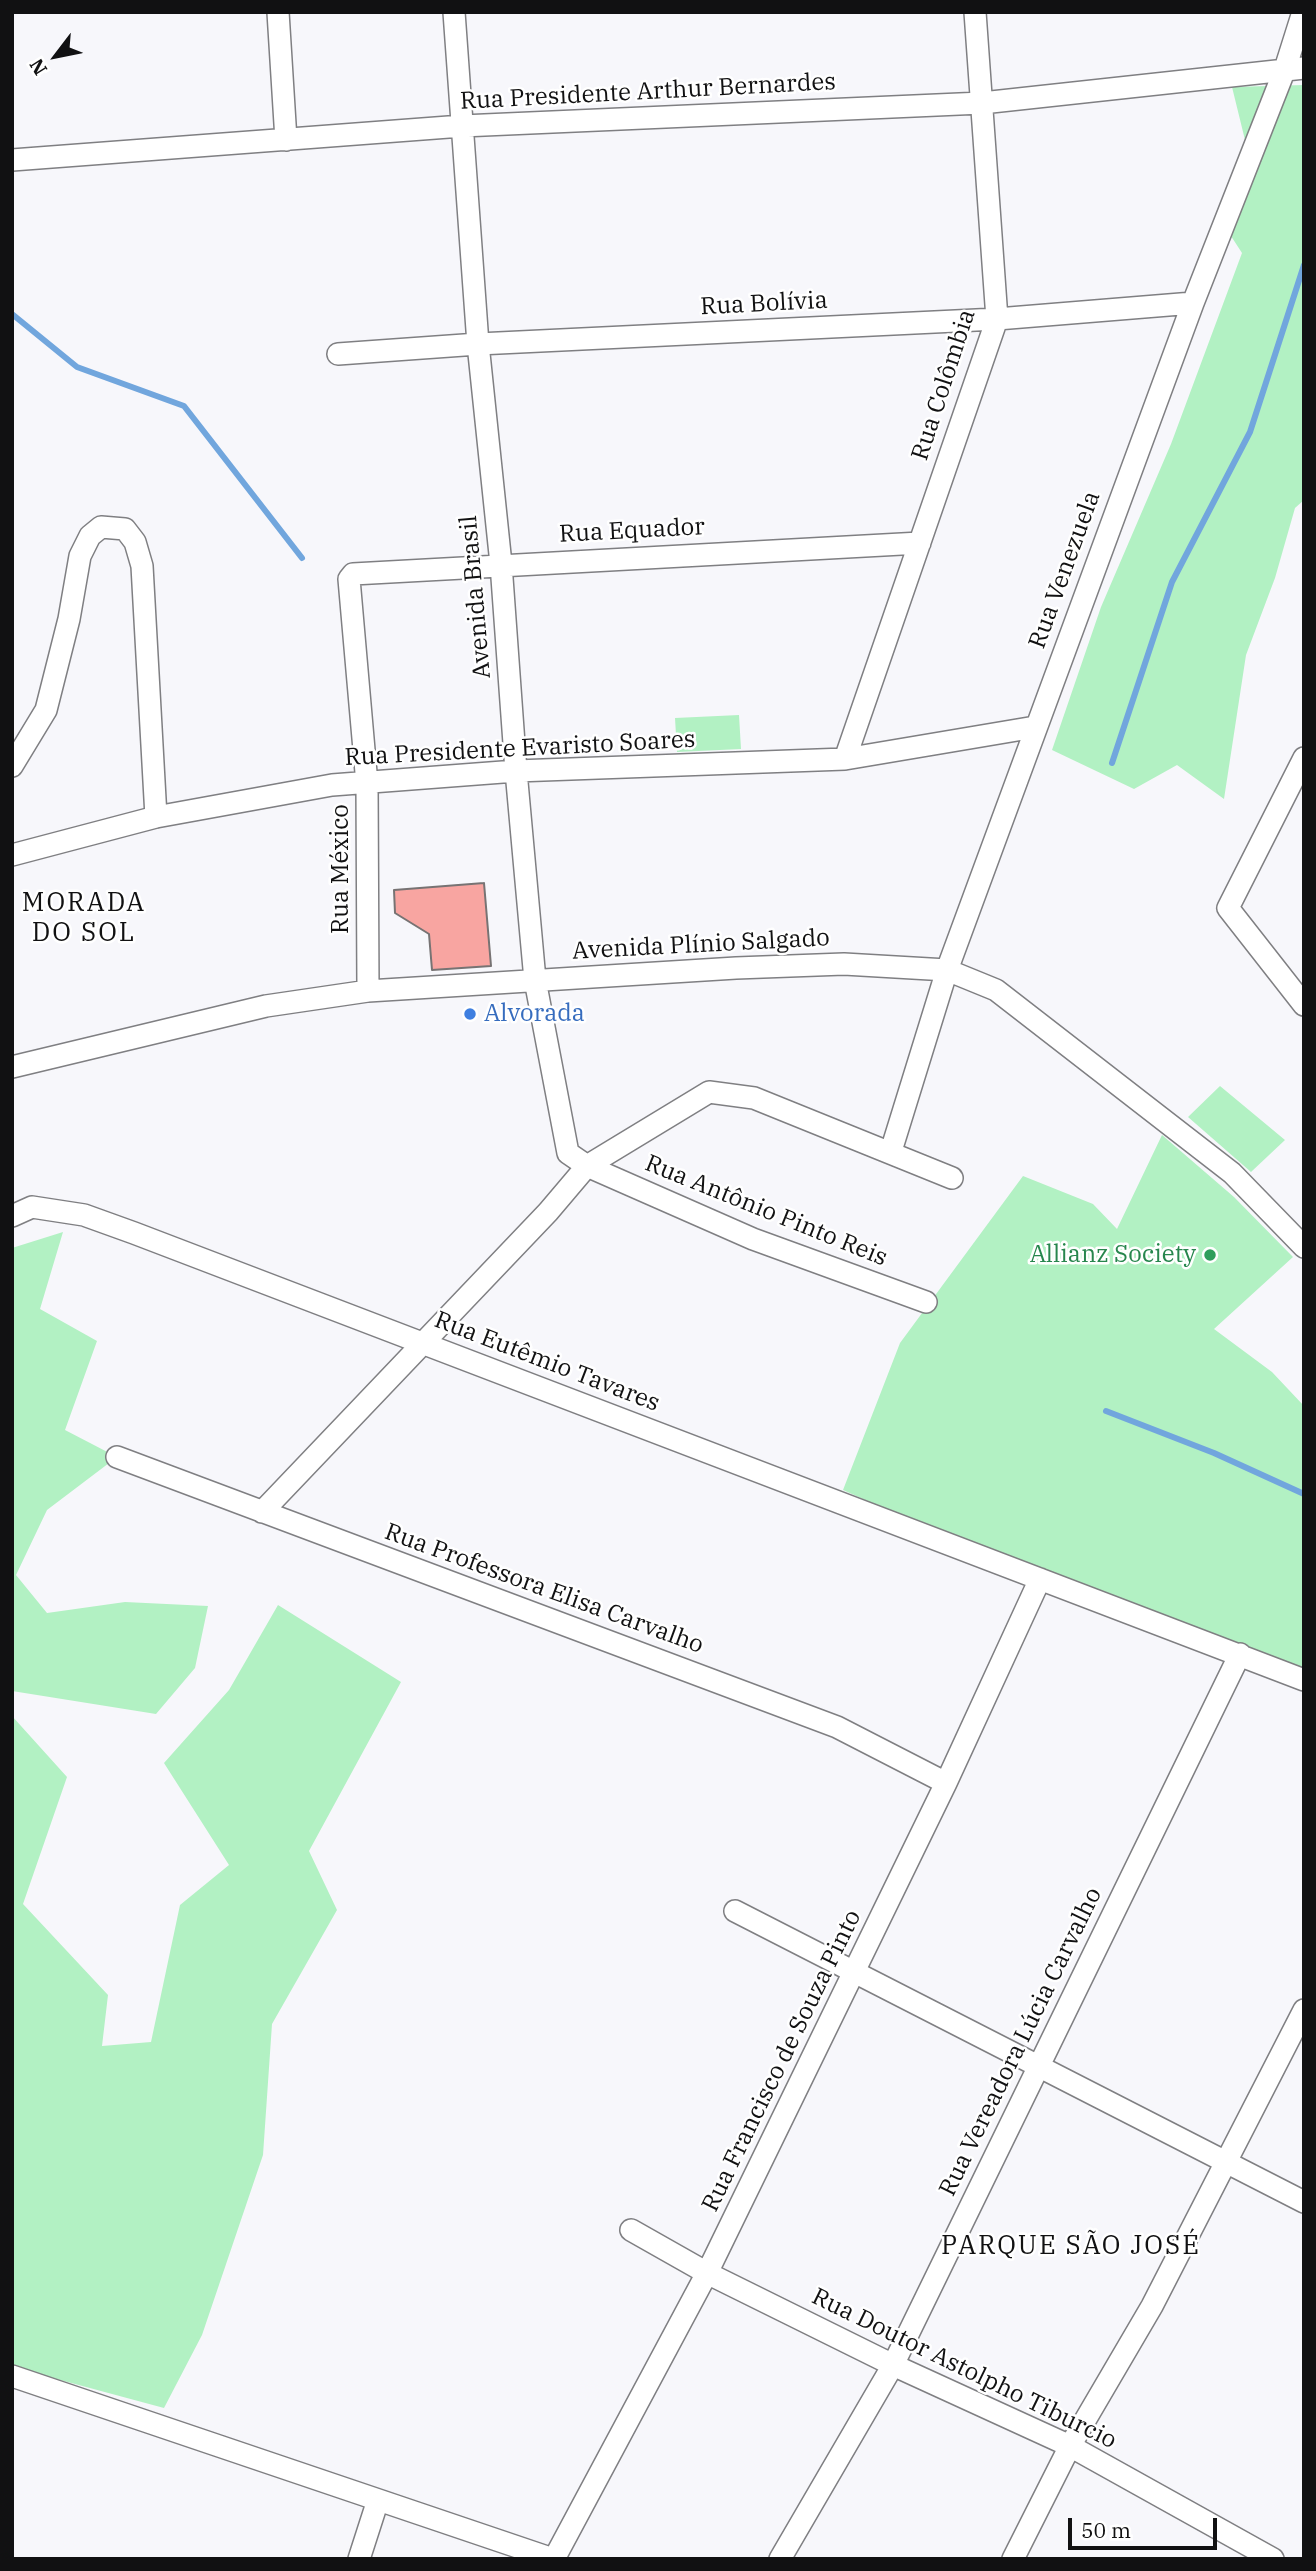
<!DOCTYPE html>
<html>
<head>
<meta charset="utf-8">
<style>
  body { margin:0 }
  #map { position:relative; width:1316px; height:2571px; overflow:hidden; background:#f7f7fb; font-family:"IBM Plex Serif",serif }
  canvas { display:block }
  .frame { position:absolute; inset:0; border:14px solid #111112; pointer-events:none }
  .north { position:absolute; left:21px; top:21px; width:70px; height:70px; -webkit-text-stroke:5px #fff; paint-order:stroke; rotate:238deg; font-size:19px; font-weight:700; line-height:28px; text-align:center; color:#111112 }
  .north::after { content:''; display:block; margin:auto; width:24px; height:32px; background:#111112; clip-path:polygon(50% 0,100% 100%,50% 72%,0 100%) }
  .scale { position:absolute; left:1068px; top:2518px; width:149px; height:32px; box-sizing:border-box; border:4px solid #111112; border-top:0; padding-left:9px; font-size:21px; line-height:24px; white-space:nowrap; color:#111112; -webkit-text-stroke:5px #fff; paint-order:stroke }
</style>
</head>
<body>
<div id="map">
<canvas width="1316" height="2571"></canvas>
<div class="frame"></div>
<div class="north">N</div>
<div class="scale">50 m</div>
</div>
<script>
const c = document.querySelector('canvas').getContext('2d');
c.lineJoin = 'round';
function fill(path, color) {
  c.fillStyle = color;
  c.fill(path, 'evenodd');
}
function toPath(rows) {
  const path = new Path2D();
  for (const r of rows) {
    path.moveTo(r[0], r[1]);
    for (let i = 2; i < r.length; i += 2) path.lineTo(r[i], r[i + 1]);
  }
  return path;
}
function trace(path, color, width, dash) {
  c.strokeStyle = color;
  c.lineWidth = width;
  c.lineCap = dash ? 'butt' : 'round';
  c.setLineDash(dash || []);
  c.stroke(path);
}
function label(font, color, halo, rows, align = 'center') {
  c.font = font + ' "IBM Plex Serif",serif';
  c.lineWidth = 5;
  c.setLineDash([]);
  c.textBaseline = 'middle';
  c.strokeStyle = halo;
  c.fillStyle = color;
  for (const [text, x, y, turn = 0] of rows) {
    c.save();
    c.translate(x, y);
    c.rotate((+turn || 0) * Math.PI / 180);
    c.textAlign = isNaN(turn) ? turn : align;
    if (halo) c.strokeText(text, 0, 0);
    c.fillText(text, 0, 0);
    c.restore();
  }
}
fill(toPath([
  [1304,85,1304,500,1295,508,1275,578,1246,655,1224,799,1177,765,1134,789,1052,750,1101,607,1171,444,1242,253,1218,216,1245,140,1232,87],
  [739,715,741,749,677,752,675,718],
  [1220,1086,1285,1140,1251,1172,1188,1117],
  [1162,1135,1234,1197,1293,1257,1214,1329,1272,1372,1304,1406,1304,1672,903,1517,843,1490,900,1343,1023,1176,1093,1204,1117,1229],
  [63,1232,40,1309,97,1341,65,1430,117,1457,47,1510,16,1575,47,1613,125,1602,208,1606,195,1668,156,1714,12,1691,12,1248],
  [278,1605,401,1682,309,1851,337,1910,272,2024,263,2155,202,2335,164,2408,12,2367,12,1716,67,1777,23,1904,108,1995,102,2046,151,2042,180,1905,229,1865,164,1763,229,1690]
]), '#b2f1c3');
trace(toPath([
  [12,314,77,367,184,406,302,558],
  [1112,763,1172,582,1250,432,1304,265],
  [1106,1411,1214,1453,1304,1494]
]), '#71a6dd', 6);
const building = toPath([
  [484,883,491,966,432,970,429,934,395,913,394,890,484,883]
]);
fill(building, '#f8a5a1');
trace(building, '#777373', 2);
const minor = toPath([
  [278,12,286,140],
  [454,12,478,344,501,564,516,771,535,980,568,1153,587,1166,753,1239,926,1302],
  [12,160,462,126,982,103,1304,68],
  [338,354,478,344,997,319,1193,303],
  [1304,758,1228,908,1304,1005],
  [845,759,997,319,975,12],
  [12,766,46,710,69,619,80,556,90,536,101,527,125,529,135,542,142,566,156,817],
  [12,855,156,817,332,785,516,771,845,759,1035,727],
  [368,991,367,784,349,579,353,574,920,543],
  [12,1067,266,1006,368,991,736,968,844,964,947,970,996,990,1232,1173,1304,1247],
  [891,1151,947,970,1193,303,1285,69,1303,12],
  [12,1216,32,1207,84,1215,134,1233,1304,1680],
  [117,1457,837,1727,946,1783],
  [262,1512,548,1212,587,1166,709,1092,754,1098,952,1178],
  [735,1911,1304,2202],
  [631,2230,707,2273,893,2365,1070,2446,1273,2559],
  [12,2376,553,2559],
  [359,2559,378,2500],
  [554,2559,707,2273,946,1783,1040,1579],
  [780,2559,893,2365,1240,1654],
  [1013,2559,1070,2446,1152,2306,1304,2010]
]);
trace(minor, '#7f7f82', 24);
trace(minor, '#fff', 21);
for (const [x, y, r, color] of [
  [470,1014,7,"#3f7fe0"],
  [1210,1255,7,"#2e9e5b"]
]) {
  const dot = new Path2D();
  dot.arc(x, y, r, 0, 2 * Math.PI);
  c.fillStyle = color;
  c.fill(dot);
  trace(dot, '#fff', 2.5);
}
label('24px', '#111112', '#fff', [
  ["Rua Presidente Arthur Bernardes",648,92,-3],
  ["Rua Bolívia",764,304,-3],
  ["Rua Colômbia",944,385,-72],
  ["Rua Equador",632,531,-3],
  ["Rua Venezuela",1065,570,-70],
  ["Avenida Brasil",476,597,-95],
  ["Rua Presidente Evaristo Soares",520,749,-3],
  ["Rua México",341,869,-90],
  ["Avenida Plínio Salgado",701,945,-3],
  ["Rua Antônio Pinto Reis",766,1211,22],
  ["Rua Eutêmio Tavares",547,1362,21],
  ["Rua Professora Elisa Carvalho",544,1589,20],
  ["Rua Vereadora Lúcia Carvalho",1021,2042,-64],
  ["Rua Francisco de Souza Pinto",782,2061,-64],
  ["Rua Doutor Astolpho Tiburcio",964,2369,26]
]);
label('24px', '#366cbe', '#fff', [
  ["Alvorada",484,1014]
], 'left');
label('24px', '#27864d', '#fff', [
  ["Allianz Society",1196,1255]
], 'right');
c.letterSpacing = '2px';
label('26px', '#111112', '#fff', [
  ["MORADA",84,903],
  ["DO SOL",84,933],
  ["PARQUE SÃO JOSÉ",1071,2246]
]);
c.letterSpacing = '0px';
</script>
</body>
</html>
